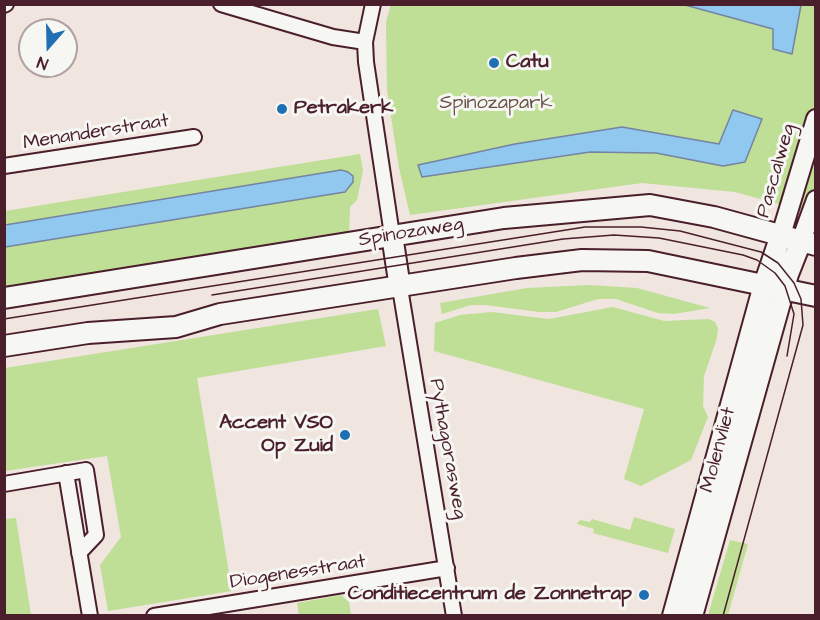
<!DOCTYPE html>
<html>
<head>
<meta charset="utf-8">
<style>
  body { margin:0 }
  #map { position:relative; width:820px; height:620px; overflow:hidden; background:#f0e5df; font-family:"Architects Daughter",sans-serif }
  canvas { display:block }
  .frame { position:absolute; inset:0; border:6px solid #4a1f2b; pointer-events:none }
  .north { position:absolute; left:18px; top:18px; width:60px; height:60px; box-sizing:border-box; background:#f6f6f2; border:2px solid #b1a0a2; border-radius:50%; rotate:200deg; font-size:16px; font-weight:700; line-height:24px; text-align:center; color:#4a1f2b }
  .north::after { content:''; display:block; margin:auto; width:21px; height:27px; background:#1f6fb2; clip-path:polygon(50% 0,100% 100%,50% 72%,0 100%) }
</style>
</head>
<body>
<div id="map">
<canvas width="820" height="620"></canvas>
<div class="frame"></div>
<div class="north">N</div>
</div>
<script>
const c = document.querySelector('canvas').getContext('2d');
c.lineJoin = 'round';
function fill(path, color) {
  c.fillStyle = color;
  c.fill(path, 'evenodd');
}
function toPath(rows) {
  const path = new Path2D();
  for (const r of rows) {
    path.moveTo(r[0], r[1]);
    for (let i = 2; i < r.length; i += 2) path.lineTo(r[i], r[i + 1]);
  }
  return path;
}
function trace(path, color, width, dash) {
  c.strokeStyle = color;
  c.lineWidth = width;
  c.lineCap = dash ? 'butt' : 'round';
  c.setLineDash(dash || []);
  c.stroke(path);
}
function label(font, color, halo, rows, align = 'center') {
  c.font = font + ' "Architects Daughter",sans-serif';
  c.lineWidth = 6;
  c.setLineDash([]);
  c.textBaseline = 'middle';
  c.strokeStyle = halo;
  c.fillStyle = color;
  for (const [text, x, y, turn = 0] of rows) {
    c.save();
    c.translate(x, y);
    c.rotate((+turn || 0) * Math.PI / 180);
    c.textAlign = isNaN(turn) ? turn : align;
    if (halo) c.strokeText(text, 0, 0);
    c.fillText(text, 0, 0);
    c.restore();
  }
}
fill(toPath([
  [391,4,815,5,815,214,735,192,642,183,410,215,399,168,387,90,386,22],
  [360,154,363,171,357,200,350,207,349,236,5,291,5,247,345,192,350,187,348,172,341,170,5,225,5,211],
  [589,285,637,288,710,308,674,314,658,313,616,299,598,299,556,312,539,312,486,305,471,305,442,314,440,303,527,288],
  [613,307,664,321,709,319,715,322,718,328,717,338,704,376,703,406,708,417,691,460,641,486,624,479,644,409,434,351,435,323,460,315,492,312,549,319],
  [378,309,386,346,197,378,232,591,108,611,100,565,121,537,107,456,5,471,5,368],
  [634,517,675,529,668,553,593,533,594,529,577,524,580,520,590,522,592,519,630,530],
  [16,518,31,615,5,615,5,519],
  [730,540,748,544,728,615,708,615],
  [341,595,349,602,351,615,299,615,297,603]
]), '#bfde96');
const water = toPath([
  [685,5,801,5,792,54,773,49,773,29,685,5],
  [733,110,762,119,745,162,723,166,656,153,590,152,422,177,418,165,515,144,622,127,719,144,733,110],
  [341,170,348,172,353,176,353,182,345,192,5,247,5,225,341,170]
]);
fill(water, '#90c8ef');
trace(water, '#7484a1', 1.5);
const minor = toPath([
  [221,4,333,37,365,42],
  [373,4,365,42,366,62,392,235],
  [4,5,6,4],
  [4,166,194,137],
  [400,288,454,616],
  [66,473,90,616],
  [4,484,86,470,96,535,79,553],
  [154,616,447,568]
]);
const tertiary = toPath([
  [781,235,816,119],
  [801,241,816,200]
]);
const secondary = toPath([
  [392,235,400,288],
  [4,298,504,218,650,205,714,217,816,245],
  [4,346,88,333,176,327,220,314,516,268,582,260,648,261,816,296],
  [673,616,764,285,781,235],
  [692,616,788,274,801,241]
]);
trace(minor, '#4a1f2b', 18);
trace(tertiary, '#4a1f2b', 22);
trace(secondary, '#4a1f2b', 24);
trace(minor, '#f6f6f2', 14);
trace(tertiary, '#f6f6f2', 18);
trace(secondary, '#f6f6f2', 20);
trace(toPath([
  [212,295,563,239,614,235,659,238,743,255,757,260,775,273,785,286,794,314,787,356],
  [4,319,585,227,641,227,680,231,761,252,778,263,794,283,801,299,803,325,723,616]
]), '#4a1f2b', 1.5);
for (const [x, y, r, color] of [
  [494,63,6,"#1f6fb2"],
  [282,109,6,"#1f6fb2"],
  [345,435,6,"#1f6fb2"],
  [644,595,6,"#1f6fb2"]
]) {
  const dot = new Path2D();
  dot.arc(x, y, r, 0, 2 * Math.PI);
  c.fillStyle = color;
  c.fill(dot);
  trace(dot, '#f6f6f2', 2);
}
label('bold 20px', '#4a1f2b', '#f6f6f2', [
  ["Catu",506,63],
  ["Petrakerk",294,109],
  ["Accent VSO",333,424,"right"],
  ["Op Zuid",333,447,"right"],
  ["Conditiecentrum de Zonnetrap",632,595,"right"]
], 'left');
label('20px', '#674f46', '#f6f6f2', [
  ["Spinozapark",496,104]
]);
label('20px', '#4a1f2b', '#f6f6f2', [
  ["Menanderstraat",96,133,-9],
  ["Pascalweg",777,171,-74],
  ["Spinozaweg",411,233,-9],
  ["Pythagorasweg",447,449,80],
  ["Molenvliet",719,450,-75],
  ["Diogenesstraat",298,573,-9]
]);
</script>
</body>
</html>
